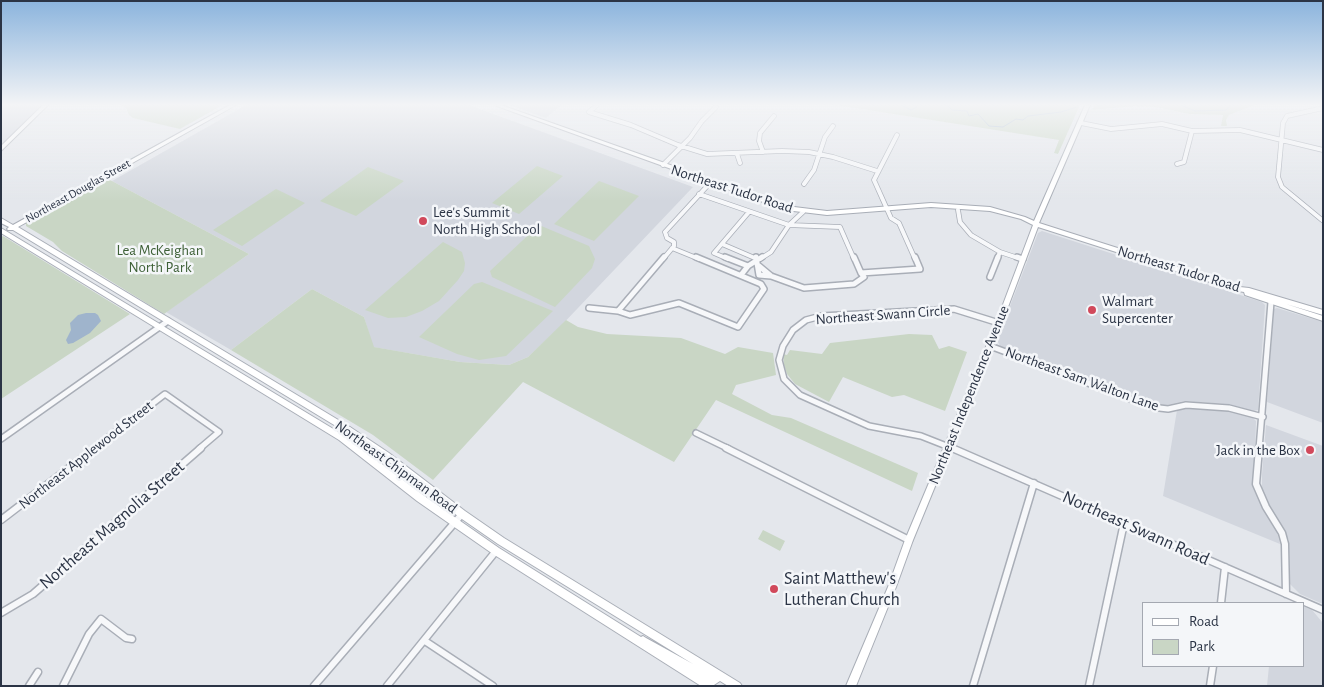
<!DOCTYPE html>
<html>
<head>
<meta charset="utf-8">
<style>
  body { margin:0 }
  #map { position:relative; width:1324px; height:687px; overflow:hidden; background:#e4e7ec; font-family:"Alegreya Sans",sans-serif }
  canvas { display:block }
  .frame { position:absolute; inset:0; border:2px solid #2b3445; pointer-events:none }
  .legend { position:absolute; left:1142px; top:602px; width:162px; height:65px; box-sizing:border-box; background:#f4f6f9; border:1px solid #a4a8b1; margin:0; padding:6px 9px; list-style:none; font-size:15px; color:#2b3445 }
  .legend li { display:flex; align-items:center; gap:10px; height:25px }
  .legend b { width:25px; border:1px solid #a4a8b1 }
</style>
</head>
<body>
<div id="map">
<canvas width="1324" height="687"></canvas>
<div class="frame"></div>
<ul class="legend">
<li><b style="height:6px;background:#fff"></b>Road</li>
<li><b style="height:14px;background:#c9d6c5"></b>Park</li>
</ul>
</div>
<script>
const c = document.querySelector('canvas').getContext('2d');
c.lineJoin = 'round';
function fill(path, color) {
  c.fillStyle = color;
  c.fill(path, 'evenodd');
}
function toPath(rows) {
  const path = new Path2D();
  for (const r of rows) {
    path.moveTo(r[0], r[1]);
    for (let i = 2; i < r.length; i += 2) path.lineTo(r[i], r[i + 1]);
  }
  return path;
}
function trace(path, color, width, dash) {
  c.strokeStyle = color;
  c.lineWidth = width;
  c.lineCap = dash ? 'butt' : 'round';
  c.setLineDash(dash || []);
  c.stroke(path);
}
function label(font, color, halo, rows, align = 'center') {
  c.font = font + ' "Alegreya Sans",sans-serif';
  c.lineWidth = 5;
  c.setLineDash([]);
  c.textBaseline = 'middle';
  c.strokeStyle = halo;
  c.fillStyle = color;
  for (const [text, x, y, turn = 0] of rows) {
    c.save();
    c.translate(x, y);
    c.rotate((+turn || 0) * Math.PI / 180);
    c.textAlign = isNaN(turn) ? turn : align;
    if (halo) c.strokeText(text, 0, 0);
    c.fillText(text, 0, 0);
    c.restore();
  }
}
fill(toPath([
  [1,105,46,105,1,149],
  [246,105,469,105,693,187,558,329,528,357,509,365,460,362,373,347,364,317,312,289,231,350,166,312,249,254,112,181],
  [509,105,562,105,546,118],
  [1042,231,1262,302,1265,305,1258,410,1253,411,1228,404,1184,401,1163,406,1146,403,1000,346,997,340,1038,233],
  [1277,308,1323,322,1323,423,1267,402,1274,309],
  [1187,408,1224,410,1244,413,1252,417,1256,421,1254,490,1277,532,1280,544,1163,496,1177,410],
  [1266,425,1323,446,1323,604,1300,594,1290,584,1289,540,1266,501,1262,491,1262,475],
  [1303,606,1312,610,1323,623,1323,686,1267,686,1269,666,1303,666]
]), '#d2d6de');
fill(toPath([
  [121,105,219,105,221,106,180,129,133,118,129,115,126,108],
  [836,105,1080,105,1058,154,1054,153,1059,140],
  [1095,105,1254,105,1229,115,1226,120,1227,126,1221,126,1223,115,1189,114,1156,107,1134,106,1092,110],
  [537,166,563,176,519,214,492,203],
  [368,167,404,181,356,216,320,201],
  [107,179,112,181,249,254,164,314,62,251,53,242,26,226,26,223],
  [599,181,639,196,594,241,554,224],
  [276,189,305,203,242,246,213,230],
  [539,225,589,246,595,259,592,268,555,307,492,277,490,271],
  [3,236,130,314,1,399,1,237],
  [443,242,462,252,465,263,464,271,458,280,439,301,422,311,406,317,388,318,365,310],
  [482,282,553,311,506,356,479,360,457,354,419,337,474,284],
  [312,289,364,317,374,347,460,362,509,365,528,357,566,320,578,327,607,334,681,338,725,354,738,347,773,353,776,375,736,385,732,394,772,415,791,418,918,473,912,491,716,400,674,462,523,382,433,480,373,435,231,350],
  [909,334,932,335,939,349,949,346,967,352,945,411,904,395,892,397,843,377,829,402,795,384,787,374,784,365,783,354,787,355,790,350,822,354,830,343],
  [763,530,785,541,780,551,758,539]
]), '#c9d6c5');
fill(toPath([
  [86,313,95,313,98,315,101,321,90,333,73,343,68,344,66,340,71,330,70,323,78,315]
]), '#9fb4cc');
trace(toPath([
  [901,105,911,110,917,107,915,105],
  [947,105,952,110,967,111,969,116,978,114,989,126,1003,127,1016,119,1023,120,1028,116,1061,112,1077,107],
  [1181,105,1195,111,1226,110,1231,105],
  [1098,106,1101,105]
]), '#9fb4cc', 1);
const streetFar2 = toPath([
  [589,112,631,125,678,145,707,154,782,151,809,152,833,157,877,171],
  [589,112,597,105],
  [1081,123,1111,129,1162,124,1192,131,1240,130,1323,150],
  [897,135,874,180,891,218,899,223,915,259],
  [763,152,759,141,760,133,774,116],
  [737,154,740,163],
  [1177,164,1184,162,1192,131],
  [663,165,690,138,702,121,716,107],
  [804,184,814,170,825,137,833,126],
  [699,194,789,225,840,227,854,259],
  [958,210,960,222,971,235,1000,252,1021,259],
  [1322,220,1282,187,1278,177,1283,123,1287,116,1323,108],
  [722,244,757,259],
  [672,248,699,259],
  [663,259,674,246,674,242,667,238,665,232,710,183],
  [728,259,714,253,749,212],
  [760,259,771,252,789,225,803,212],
  [997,259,1000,252]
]);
const streetFar1 = toPath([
  [725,257,748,266,741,275],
  [756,257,759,275,771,276],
  [854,257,861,273],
  [1017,257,1023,259],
  [748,266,762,257],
  [759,266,771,276,804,288,854,284,864,277,861,273,920,269,915,257],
  [990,277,998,257],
  [589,308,618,311,664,257],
  [618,311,630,315,679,303,738,327,764,289,761,284,696,257],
  [990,346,1151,407,1168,409,1186,405,1229,408,1263,417],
  [696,433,729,449],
  [1,439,168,321],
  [93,449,165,394,219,432,199,449],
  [954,449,921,436,869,426,800,395,784,379,779,360,783,346,793,330,806,320,821,316,954,309,999,323],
  [1259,449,1271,302]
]);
const street = toPath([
  [726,448,909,540],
  [952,448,1323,610],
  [1259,448,1256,484,1266,507,1282,533,1285,544,1286,594],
  [1,520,95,448],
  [1221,603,1225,567],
  [1,613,33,594,201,448],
  [425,641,493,686],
  [29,686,38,672],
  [63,686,89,634,101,619,126,638,132,639],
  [314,686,462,514],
  [387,686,496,551],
  [973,686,1034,483],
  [1089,686,1124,523],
  [1210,686,1213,666]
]);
const secondary = toPath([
  [43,105,48,105,1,151,1,146,43,105],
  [230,105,236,105,18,227,350,427,389,453,465,511,504,538,740,683,742,686,728,686,720,681,714,685,715,686,701,686,493,554,417,501,339,440,1,233,1,228,345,436,423,495,499,548,641,637,643,636,646,638,693,664,498,544,459,517,383,457,344,431,13,230,8,230,7,229,9,227,1,223,1,218,13,225,230,105],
  [494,105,501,105,786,206,827,211,931,203,990,207,1025,217,1034,221,1085,105,1090,105,1039,223,1240,287,1249,288,1323,310,1323,315,1286,304,1323,316,1323,321,1245,295,1244,292,1238,291,1038,227,1002,323,913,540,896,587,856,686,846,686,888,587,905,540,996,323,1033,225,1021,219,990,211,931,207,827,215,785,210,494,105]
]);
trace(streetFar2, '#a9aeb7', 5.5);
trace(streetFar1, '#a9aeb7', 8);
trace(street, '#a9aeb7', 9);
trace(secondary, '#a9aeb7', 2);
trace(streetFar2, '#f7f8fa', 4);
trace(streetFar1, '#f7f8fa', 5);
trace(street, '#f7f8fa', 6);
fill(secondary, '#fff');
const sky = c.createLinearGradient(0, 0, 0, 201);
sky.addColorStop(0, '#8bb4dd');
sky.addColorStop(0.52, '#f3f4f6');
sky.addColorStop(1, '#f3f4f600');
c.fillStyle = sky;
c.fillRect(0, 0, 1324, 201);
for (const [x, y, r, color] of [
  [423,221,5,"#d1495b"],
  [1092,310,5,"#d1495b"],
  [1310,450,5,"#d1495b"],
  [774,589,5,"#d1495b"]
]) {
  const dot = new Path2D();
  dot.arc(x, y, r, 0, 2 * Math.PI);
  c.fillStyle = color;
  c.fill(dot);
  trace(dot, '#f4f6f9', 2);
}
label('12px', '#2b3445', '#f4f6f9', [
  ["Northeast Douglas Street",78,191,-29]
]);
label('15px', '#2b3445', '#f4f6f9', [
  ["Northeast Tudor Road",732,189,18],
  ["Northeast Tudor Road",1179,269,17],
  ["Northeast Swann Circle",883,315,-4],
  ["Northeast Sam Walton Lane",1082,379,20],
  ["Northeast Independence Avenue",969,395,-68],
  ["Northeast Applewood Street",86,455,-38],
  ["Northeast Chipman Road",396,467,36]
]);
label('15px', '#2b3445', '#f4f6f9', [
  ["Lee's Summit",433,212],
  ["North High School",433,229],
  ["Walmart",1102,301],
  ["Supercenter",1102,318],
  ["Jack in the Box",1300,450,"right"]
], 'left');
label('15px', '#3f6138', '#f4f6f9', [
  ["Lea McKeighan",160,250],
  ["North Park",160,267]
]);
label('18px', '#2b3445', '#f4f6f9', [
  ["Northeast Magnolia Street",112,525,-41],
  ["Northeast Swann Road",1136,528,24]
]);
label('18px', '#2b3445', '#f4f6f9', [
  ["Saint Matthew's",784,579],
  ["Lutheran Church",784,600]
], 'left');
</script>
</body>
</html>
